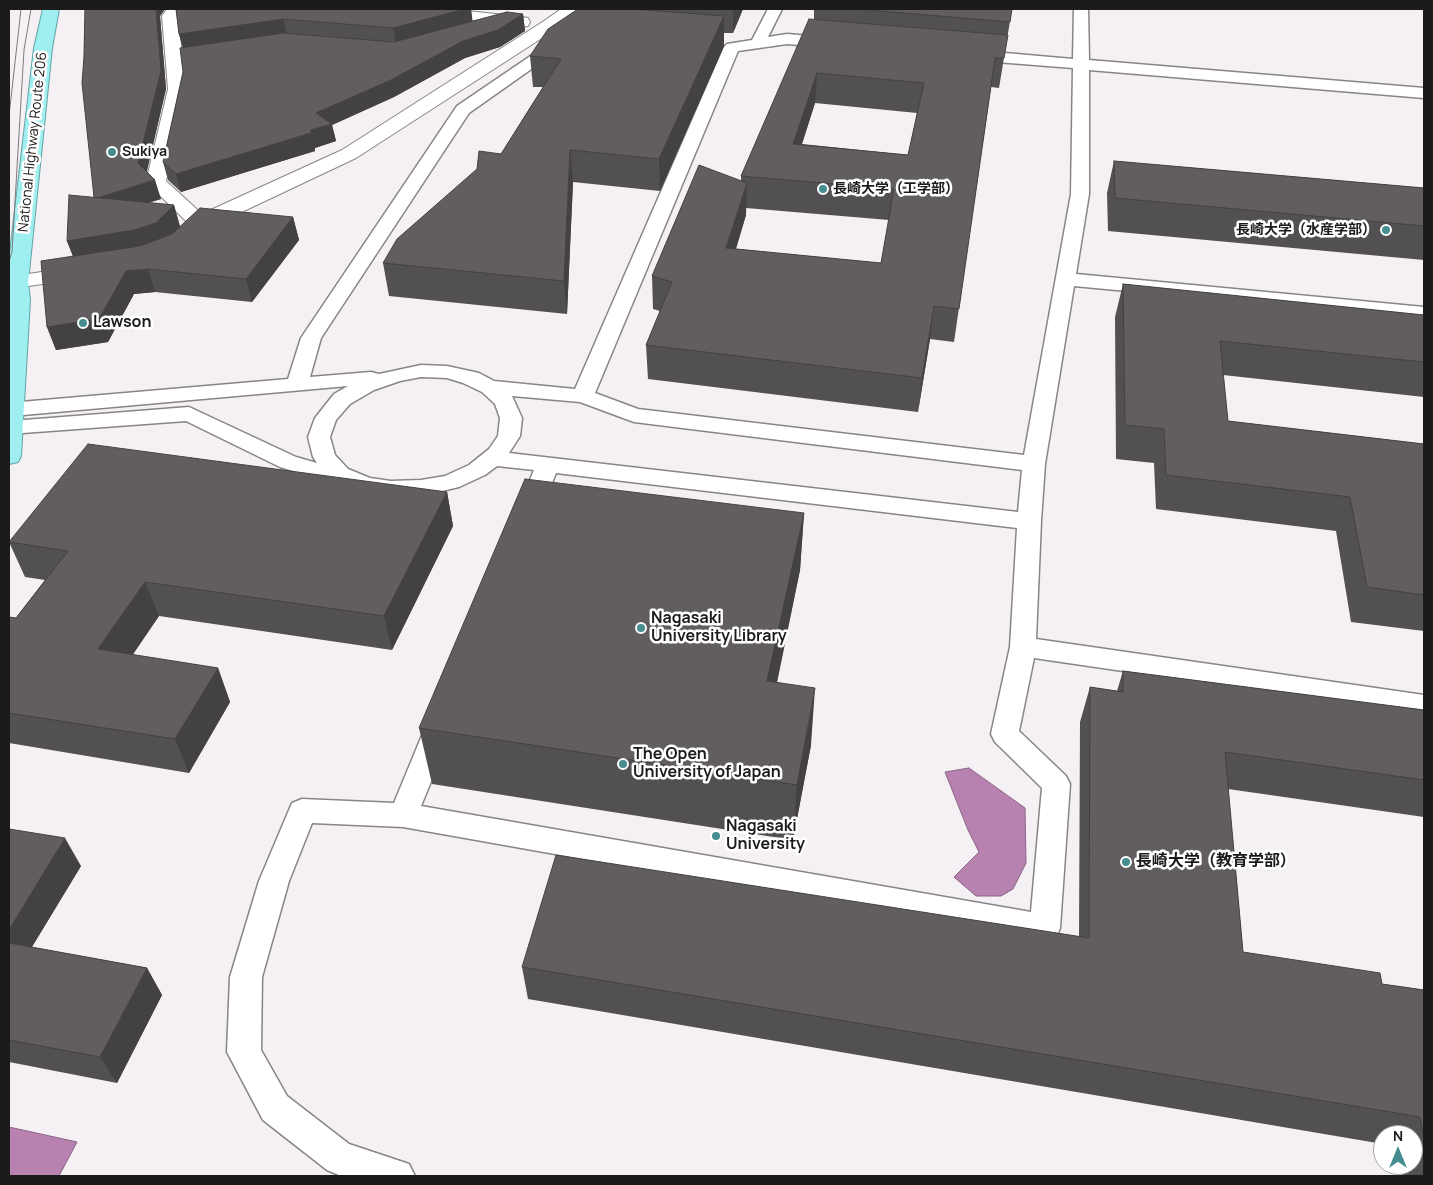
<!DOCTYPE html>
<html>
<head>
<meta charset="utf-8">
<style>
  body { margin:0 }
  #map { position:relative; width:1433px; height:1185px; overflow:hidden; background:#f5f0f4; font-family:Manrope,sans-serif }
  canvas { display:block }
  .frame { position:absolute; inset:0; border:10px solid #1c1b1c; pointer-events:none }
  .north { position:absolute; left:1373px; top:1125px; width:50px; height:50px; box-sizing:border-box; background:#fff; border:1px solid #a4a4a4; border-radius:50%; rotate:0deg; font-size:14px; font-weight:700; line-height:20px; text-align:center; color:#1c1b1c }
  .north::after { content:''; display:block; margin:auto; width:18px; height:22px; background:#458d8f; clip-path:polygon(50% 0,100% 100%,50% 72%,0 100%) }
</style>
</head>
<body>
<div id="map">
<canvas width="1433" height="1185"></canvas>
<div class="frame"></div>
<div class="north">N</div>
</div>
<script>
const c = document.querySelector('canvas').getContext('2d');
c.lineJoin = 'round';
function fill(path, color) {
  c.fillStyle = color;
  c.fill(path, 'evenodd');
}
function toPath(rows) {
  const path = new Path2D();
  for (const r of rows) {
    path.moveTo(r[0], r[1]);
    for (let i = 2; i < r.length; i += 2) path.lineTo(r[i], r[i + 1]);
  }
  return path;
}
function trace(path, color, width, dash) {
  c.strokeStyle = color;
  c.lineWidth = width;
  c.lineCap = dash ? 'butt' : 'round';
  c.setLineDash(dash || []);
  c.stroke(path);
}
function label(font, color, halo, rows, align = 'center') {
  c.font = font + ' Manrope,"Noto Sans JP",sans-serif';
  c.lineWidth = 5;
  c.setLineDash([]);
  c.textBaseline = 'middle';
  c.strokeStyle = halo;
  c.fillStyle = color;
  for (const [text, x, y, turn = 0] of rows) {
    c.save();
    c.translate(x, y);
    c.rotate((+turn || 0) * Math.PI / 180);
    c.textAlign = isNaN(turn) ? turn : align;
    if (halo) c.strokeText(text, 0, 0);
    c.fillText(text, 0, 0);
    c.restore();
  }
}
const water = toPath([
  [969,768,1025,808,1026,863,1013,889,1001,896,976,896,954,877,979,852,968,830,945,772,969,768],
  [9,1127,77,1142,59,1176,9,1176,9,1127]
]);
fill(water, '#b882b0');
trace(water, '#896384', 1);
const service = toPath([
  [768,9,782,9,768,37,787,34,834,38,839,40,842,43,839,46,834,48,787,44,738,51,595,393,638,409,1024,455,1071,194,1073,68,971,60,965,58,963,55,965,52,971,50,1073,59,1074,9,1088,9,1089,60,1424,88,1424,98,1089,70,1089,194,1076,274,1424,307,1424,319,1074,286,1045,464,1041,521,1036,639,1424,695,1424,715,1034,658,1019,731,1066,776,1070,784,1060,928,1056,938,1045,941,403,827,312,823,289,881,262,977,261,1050,287,1096,349,1144,409,1164,415,1176,339,1175,327,1170,263,1120,227,1052,230,977,259,881,292,803,302,799,394,803,425,728,429,721,439,717,449,721,453,728,421,806,1031,912,1042,788,995,742,991,734,1010,647,1017,528,556,473,540,513,536,519,528,521,520,519,516,513,534,470,497,466,485,475,459,487,421,496,391,497,365,493,280,467,186,421,9,434,9,422,12,421,189,407,296,457,317,463,313,457,308,437,315,418,334,394,348,386,12,416,9,415,9,403,288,379,301,338,457,106,554,40,559,38,564,40,567,43,564,46,469,113,321,338,310,377,371,372,379,374,421,365,447,366,479,373,494,381,575,389,724,47,727,44,752,40,768,9],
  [421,377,447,378,463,383,482,392,495,404,500,418,498,436,489,449,469,465,445,476,421,480,391,481,370,478,348,469,335,455,330,437,336,420,350,404,374,390,400,381,421,377],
  [512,396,580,402,634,422,1022,470,1018,512,509,453,520,436,522,418,512,396]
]);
const minor = toPath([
  [167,9,183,9,178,16,182,54,219,48,225,49,228,53,225,57,183,64,186,89,166,181,202,214,342,150,544,21,561,9,579,9,556,29,356,158,193,235,186,233,183,229,188,223,146,182,168,89,162,16,167,9],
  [401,9,450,9,522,17,528,18,530,22,528,26,522,27,409,14,403,12,401,9],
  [80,266,88,267,91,272,88,277,9,289,9,277,80,266]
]);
const trunk = toPath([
  [43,9,59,9,52,48,28,282,30,300,21,456,18,462,9,464,9,261,34,48,43,9]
]);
trace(service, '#888487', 3);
trace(minor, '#888487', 2);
trace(trunk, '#62a2a4', 2);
fill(service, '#fff');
fill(minor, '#fff');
fill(trunk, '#9feff0');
trace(toPath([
  [9,116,21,9],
  [9,261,12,252,24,50,31,9]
]), '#7c797c', 1);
fill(toPath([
  [85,9,165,9,160,16,166,89,147,171,161,199,148,203,174,205,180,226,293,217,299,240,252,302,155,292,134,294,108,342,56,350,47,327,73,256,67,241,94,197,84,56],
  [176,9,471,9,472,21,523,14,525,31,500,47,465,58,394,97,332,125,336,141,315,148,315,151,181,192,168,180,163,162,183,72,183,48,179,34],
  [578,9,743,9,733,33,724,33,724,46,660,191,573,182,567,314,389,296,383,263,501,154,543,87,533,87,530,56],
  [814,9,1012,9,999,88,991,87,954,342,930,339,918,412,648,379,646,345,660,311,653,309,652,276,741,181,741,176,814,19],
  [815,103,917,113,908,155,802,144],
  [746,208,889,220,881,263,736,249,746,215],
  [1114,161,1424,188,1424,260,1108,231,1107,193],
  [1123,284,1424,315,1424,397,1223,375,1228,421,1424,444,1424,631,1351,622,1336,531,1156,509,1154,463,1116,459,1115,317],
  [447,492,453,526,392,650,159,616,132,655,218,668,230,702,189,773,9,743,9,617,16,618,45,580,25,577,9,542],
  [804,513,800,570,777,683,811,745,793,840,432,784,419,728],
  [1123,671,1424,710,1424,817,1228,789,1243,952,1382,984,1424,990,1424,1176,1402,1176,1400,1165,1413,1165,1413,1135,1383,1135,1383,1144,528,999,522,967,1079,937,1080,722,1090,687,1117,691],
  [9,829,81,866,32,947,147,968,162,995,117,1083,9,1062]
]), '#535053');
fill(toPath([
  [156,9,165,9,160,16,166,89,144,182,138,163],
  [465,9,471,9,473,24,396,45,393,28],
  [733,9,743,9,733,33],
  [523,14,525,31,500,47,465,58,394,97,332,125,336,141,315,148,315,151,181,192,176,174,311,130,316,113,463,41],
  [724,16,724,46,660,191,659,159],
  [283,19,287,36,184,52,179,34],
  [817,73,815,103,792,175,793,144],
  [570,150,573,182,567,314,564,281],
  [155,180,161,199,100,217,94,199],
  [747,183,746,215,726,281,726,248],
  [174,205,180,228,163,245,76,264,67,241],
  [293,217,299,240,252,302,246,279],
  [148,269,155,292,134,294,108,342,56,350,47,327,126,271],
  [934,306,930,339,918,412,922,378],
  [447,492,453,526,392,650,384,616],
  [804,513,800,570,765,738,767,681],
  [145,582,159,616,113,684,98,649],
  [218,668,230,702,189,773,175,739],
  [815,688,811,745,793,840,797,785],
  [65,838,81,866,19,968,9,952,9,930],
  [147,968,162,995,117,1083,100,1057]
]), '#444143');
const building = toPath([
  [85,9,156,9,161,71,138,163,155,180,97,198,94,197,82,83,84,56,85,9],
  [176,9,465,9,393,28,283,19,179,34,176,9],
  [578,9,633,9,724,16,659,159,570,150,564,281,383,263,397,239,477,169,479,151,501,154,561,59,530,56,548,29,578,9],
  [857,9,1012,9,1010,22,857,9],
  [507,12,523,14,498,30,463,41,391,80,316,113,332,124,311,130,311,133,176,174,163,162,183,72,180,48,283,33,394,42,507,12],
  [809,19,1008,35,1004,58,995,58,959,309,934,306,922,378,646,345,672,282,652,276,699,165,747,183,726,248,881,263,894,189,741,176,809,19],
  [817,73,924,83,908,155,793,144,817,73],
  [1114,161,1424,188,1424,226,1115,198,1114,161],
  [69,195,174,205,156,223,134,230,67,241,69,195],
  [200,208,293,217,246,279,148,269,126,271,99,319,47,327,41,261,140,246,172,234,200,208],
  [1123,284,1424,315,1424,362,1220,341,1228,421,1424,444,1424,595,1367,587,1350,497,1166,475,1164,429,1125,425,1123,284],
  [88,444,447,492,384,616,145,582,98,649,218,668,175,739,9,713,9,617,16,618,68,551,9,542,88,444],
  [525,479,804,513,767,681,815,688,797,785,419,728,525,479],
  [1123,671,1424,710,1424,780,1225,752,1243,952,1380,973,1382,984,1424,990,1424,1140,1420,1117,522,967,556,855,1089,938,1090,687,1123,692,1123,671],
  [9,829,65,838,9,930,9,829],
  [9,943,147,968,100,1057,9,1040,9,943]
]);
fill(building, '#615d60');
trace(building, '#444143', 1);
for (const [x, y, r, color] of [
  [112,152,5,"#458d8f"],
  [823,189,5,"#458d8f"],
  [1386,230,5,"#458d8f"],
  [83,323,5,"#458d8f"],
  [641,628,5,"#458d8f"],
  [623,764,5,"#458d8f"],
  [716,836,5,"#458d8f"],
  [1126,862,5,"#458d8f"]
]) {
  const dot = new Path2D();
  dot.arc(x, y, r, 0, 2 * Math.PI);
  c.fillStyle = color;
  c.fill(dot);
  trace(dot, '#fff', 2);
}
label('14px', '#1c1b1c', '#fff', [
  ["National Highway Route 206",33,142,-84]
]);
label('bold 14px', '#1c1b1c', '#fff', [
  ["Sukiya",122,152],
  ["長崎大学（工学部）",833,189],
  ["長崎大学（水産学部）",1376,230,"right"]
], 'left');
label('bold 16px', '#1c1b1c', '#fff', [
  ["Lawson",93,323],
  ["Nagasaki",651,619],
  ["University Library",651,637],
  ["The Open",633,755],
  ["University of Japan",633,773],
  ["Nagasaki",726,827],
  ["University",726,845],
  ["長崎大学（教育学部）",1136,862]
], 'left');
</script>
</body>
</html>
